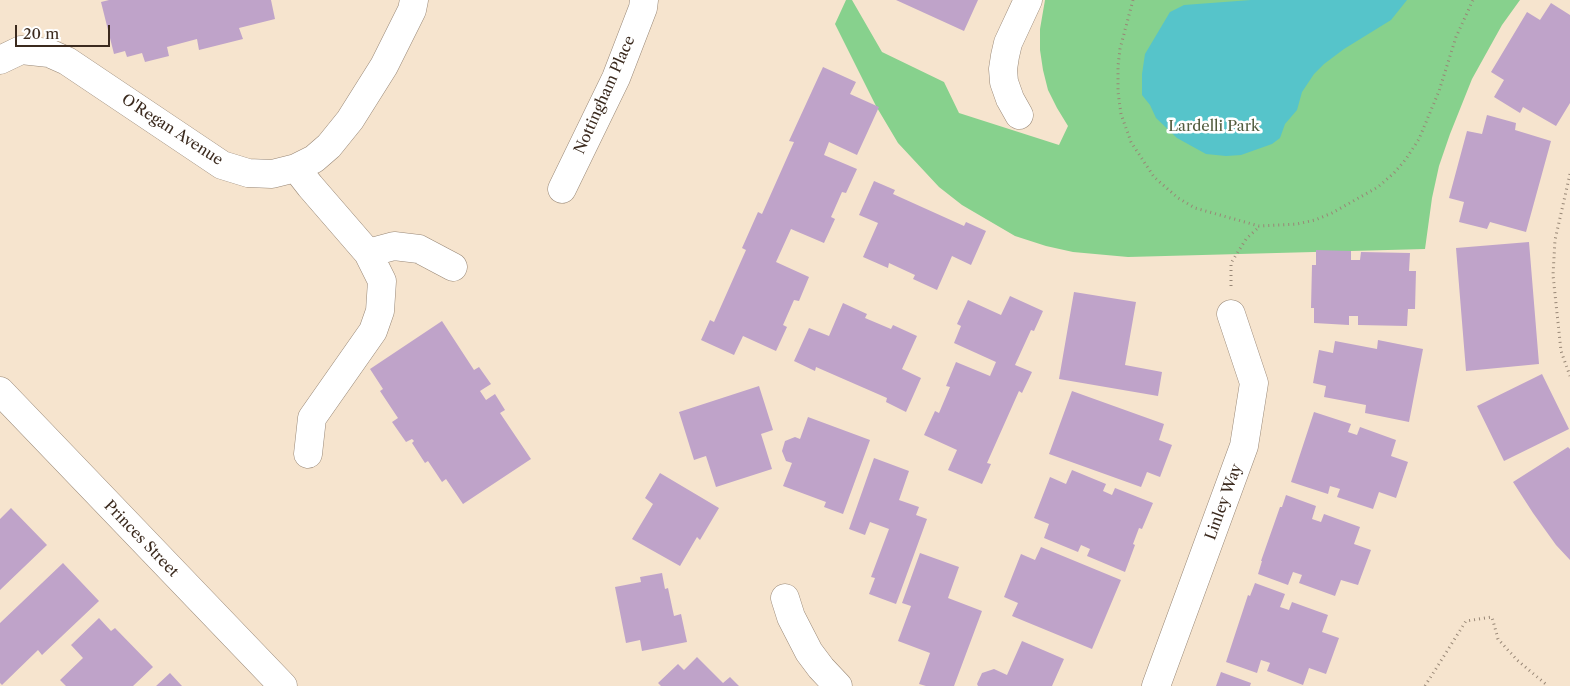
<!DOCTYPE html>
<html>
<head>
<meta charset="utf-8">
<style>
  body { margin:0 }
  #map { position:relative; width:1570px; height:686px; overflow:hidden; background:#f6e4ce; font-family:"Libre Caslon Text",serif }
  canvas { display:block }
  .scale { position:absolute; left:15px; top:25px; width:95px; height:22px; box-sizing:border-box; border:2px solid #3b2a1e; border-top:0; padding-left:6px; font-size:15px; line-height:18px; white-space:nowrap; color:#3b2a1e; -webkit-text-stroke:4px #fff; paint-order:stroke }
</style>
</head>
<body>
<div id="map">
<canvas width="1570" height="686"></canvas>
<div class="scale">20 m</div>
</div>
<script>
const c = document.querySelector('canvas').getContext('2d');
c.lineJoin = 'round';
function fill(path, color) {
  c.fillStyle = color;
  c.fill(path, 'evenodd');
}
function toPath(rows) {
  const path = new Path2D();
  for (const r of rows) {
    path.moveTo(r[0], r[1]);
    for (let i = 2; i < r.length; i += 2) path.lineTo(r[i], r[i + 1]);
  }
  return path;
}
function trace(path, color, width, dash) {
  c.strokeStyle = color;
  c.lineWidth = width;
  c.lineCap = dash ? 'butt' : 'round';
  c.setLineDash(dash || []);
  c.stroke(path);
}
function label(font, color, halo, rows, align = 'center') {
  c.font = font + ' "Libre Caslon Text",serif';
  c.lineWidth = 5;
  c.setLineDash([]);
  c.textBaseline = 'middle';
  c.strokeStyle = halo;
  c.fillStyle = color;
  for (const [text, x, y, turn = 0] of rows) {
    c.save();
    c.translate(x, y);
    c.rotate((+turn || 0) * Math.PI / 180);
    c.textAlign = isNaN(turn) ? turn : align;
    if (halo) c.strokeText(text, 0, 0);
    c.fillText(text, 0, 0);
    c.restore();
  }
}
fill(toPath([
  [846,0,852,0,882,52,944,82,959,113,1059,145,1068,126,1057,108,1048,90,1043,70,1040,50,1040,29,1045,0,1520,0,1502,25,1472,79,1450,134,1439,166,1432,198,1425,249,1128,257,1073,252,1046,246,1015,236,962,205,939,187,898,143,876,106,835,24]
]), '#87d18d');
fill(toPath([
  [1251,0,1407,0,1391,20,1344,49,1324,64,1314,74,1302,92,1297,110,1285,124,1280,138,1272,144,1241,155,1226,156,1206,154,1177,138,1156,118,1150,105,1142,95,1142,74,1145,54,1170,12,1184,5]
]), '#56c4ca');
fill(toPath([
  [109,0,271,0,275,19,239,28,243,39,199,50,197,39,167,47,169,56,145,62,142,53,127,57,125,51,114,54,101,2],
  [896,0,978,0,964,31],
  [1551,3,1570,15,1570,103,1556,126,1523,107,1520,113,1494,97,1504,80,1491,72,1527,12,1540,20],
  [823,67,856,82,850,94,879,107,857,155,829,142,824,155,857,169,846,193,842,192,831,217,835,219,824,243,791,229,776,262,809,277,799,301,794,300,783,325,787,327,776,351,743,336,734,355,701,340,710,320,714,322,746,250,742,248,758,212,762,214,794,142,789,141],
  [1487,115,1516,123,1515,130,1551,141,1526,232,1490,222,1487,229,1459,222,1464,202,1449,198,1467,131,1482,134],
  [874,181,895,190,893,194,964,226,966,222,986,231,971,265,952,256,937,290,913,279,915,275,889,263,888,268,863,257,878,223,859,215],
  [1529,242,1539,364,1466,371,1456,248],
  [1316,250,1351,251,1351,260,1360,260,1361,252,1410,253,1409,271,1416,271,1415,309,1408,309,1407,326,1358,325,1358,316,1349,316,1349,325,1314,323,1314,308,1311,308,1312,265,1316,265],
  [1074,292,1136,302,1125,365,1162,372,1158,396,1059,379],
  [1010,296,1043,311,1034,331,1031,330,1015,365,1032,372,1022,393,1019,391,987,463,991,464,982,484,948,470,957,450,924,435,935,411,939,413,950,387,946,386,956,362,990,376,996,362,954,343,961,326,957,324,968,300,1001,315],
  [843,303,867,314,865,318,891,329,893,325,917,336,902,369,921,378,906,412,886,402,887,398,816,367,815,371,794,361,809,328,829,336],
  [442,321,474,370,479,367,491,384,480,391,486,400,495,394,505,410,500,413,531,459,463,504,446,479,442,482,428,461,425,463,412,443,414,441,412,439,406,442,392,422,398,418,380,391,383,389,370,369],
  [1378,340,1423,349,1409,422,1365,413,1366,405,1324,397,1326,386,1313,383,1319,350,1333,353,1335,341,1377,349],
  [1542,374,1569,429,1504,461,1477,406],
  [759,386,773,430,761,434,772,469,716,487,706,456,694,460,679,412],
  [1072,391,1164,424,1159,440,1172,445,1160,477,1147,472,1141,487,1049,454],
  [1314,412,1351,424,1348,432,1357,435,1360,427,1396,440,1391,456,1408,462,1396,498,1379,492,1373,509,1337,497,1340,489,1330,486,1328,494,1291,482],
  [808,417,870,440,843,514,824,507,826,502,783,486,792,463,786,461,782,451,785,441,795,437,800,439],
  [1568,447,1570,449,1570,560,1556,545,1533,513,1513,482],
  [874,458,909,471,899,500,919,507,916,515,927,519,896,604,869,594,875,578,871,577,889,529,870,522,865,535,849,529],
  [1072,470,1106,484,1103,491,1112,495,1115,488,1153,503,1142,529,1139,528,1133,544,1135,545,1125,572,1087,556,1090,549,1081,545,1078,552,1044,538,1049,524,1034,518,1050,477,1066,484],
  [660,473,719,508,700,540,697,537,680,566,632,539,653,504,645,498],
  [1286,495,1316,506,1312,519,1321,522,1324,514,1360,527,1354,544,1371,550,1358,585,1341,580,1335,596,1299,583,1302,575,1293,572,1288,585,1258,574,1262,561,1261,561,1280,507,1282,507],
  [11,508,47,545,0,590,0,519],
  [1041,547,1121,580,1092,649,1012,616,1018,603,1004,597,1021,554,1035,560],
  [920,553,959,567,948,598,982,611,954,686,926,686,919,684,930,653,898,641,911,606,902,603],
  [63,563,99,601,42,655,38,650,2,685,0,683,0,623],
  [662,573,665,589,668,588,674,616,681,614,687,642,642,651,640,640,626,643,615,587,641,582,640,577],
  [1255,583,1285,594,1280,607,1289,610,1292,602,1328,615,1322,632,1339,638,1326,674,1309,668,1303,685,1267,671,1270,663,1261,660,1257,673,1226,662,1248,595,1250,596],
  [99,618,111,631,115,628,153,667,133,686,66,686,60,680,83,658,71,645],
  [1022,641,1064,659,1052,686,978,686,977,684,982,673,994,669,1007,675],
  [697,657,723,683,730,677,739,686,661,686,658,683,678,664,684,670],
  [1221,672,1251,683,1250,686,1216,686],
  [170,673,182,686,156,686]
]), '#bfa3c9');
const minor = toPath([
  [0,60,21,50,49,53,67,61,222,165,248,173,272,174,296,168,314,159,329,146,350,120,384,66,412,10,414,0],
  [1019,115,1010,99,1004,82,1003,69,1005,56,1008,43,1028,0],
  [296,168,310,186,368,253,382,281,380,311,373,331,312,418,308,454],
  [562,189,616,78,643,8,644,0],
  [368,253,394,246,419,249,453,267],
  [0,391,283,686],
  [785,598,791,617,809,652,821,668,838,686],
  [1156,686,1244,446,1254,383,1231,314]
]);
trace(minor, '#988776', 29);
trace(toPath([
  [1133,0,1120,49,1118,66,1118,92,1121,114,1131,142,1154,177,1178,198,1195,208,1259,226,1297,224,1315,220,1332,213,1378,187,1394,173,1406,159,1419,139,1439,91,1456,37,1473,0],
  [1570,174,1555,240,1553,275,1561,351,1570,376],
  [1231,286,1231,263,1246,239,1259,227],
  [1425,686,1466,621,1492,617,1498,639,1517,660,1548,686]
]), '#988776', 3, [1, 4]);
trace(minor, '#fff', 28);
label('15px', '#3b2a1e', '#fff', [
  ["Nottingham Place",605,95,-66],
  ["O'Regan Avenue",172,130,33],
  ["Linley Way",1224,502,-70],
  ["Princes Street",141,539,46]
]);
label('15px', '#525c3f', '#fff', [
  ["Lardelli Park",1214,127]
]);
</script>
</body>
</html>
